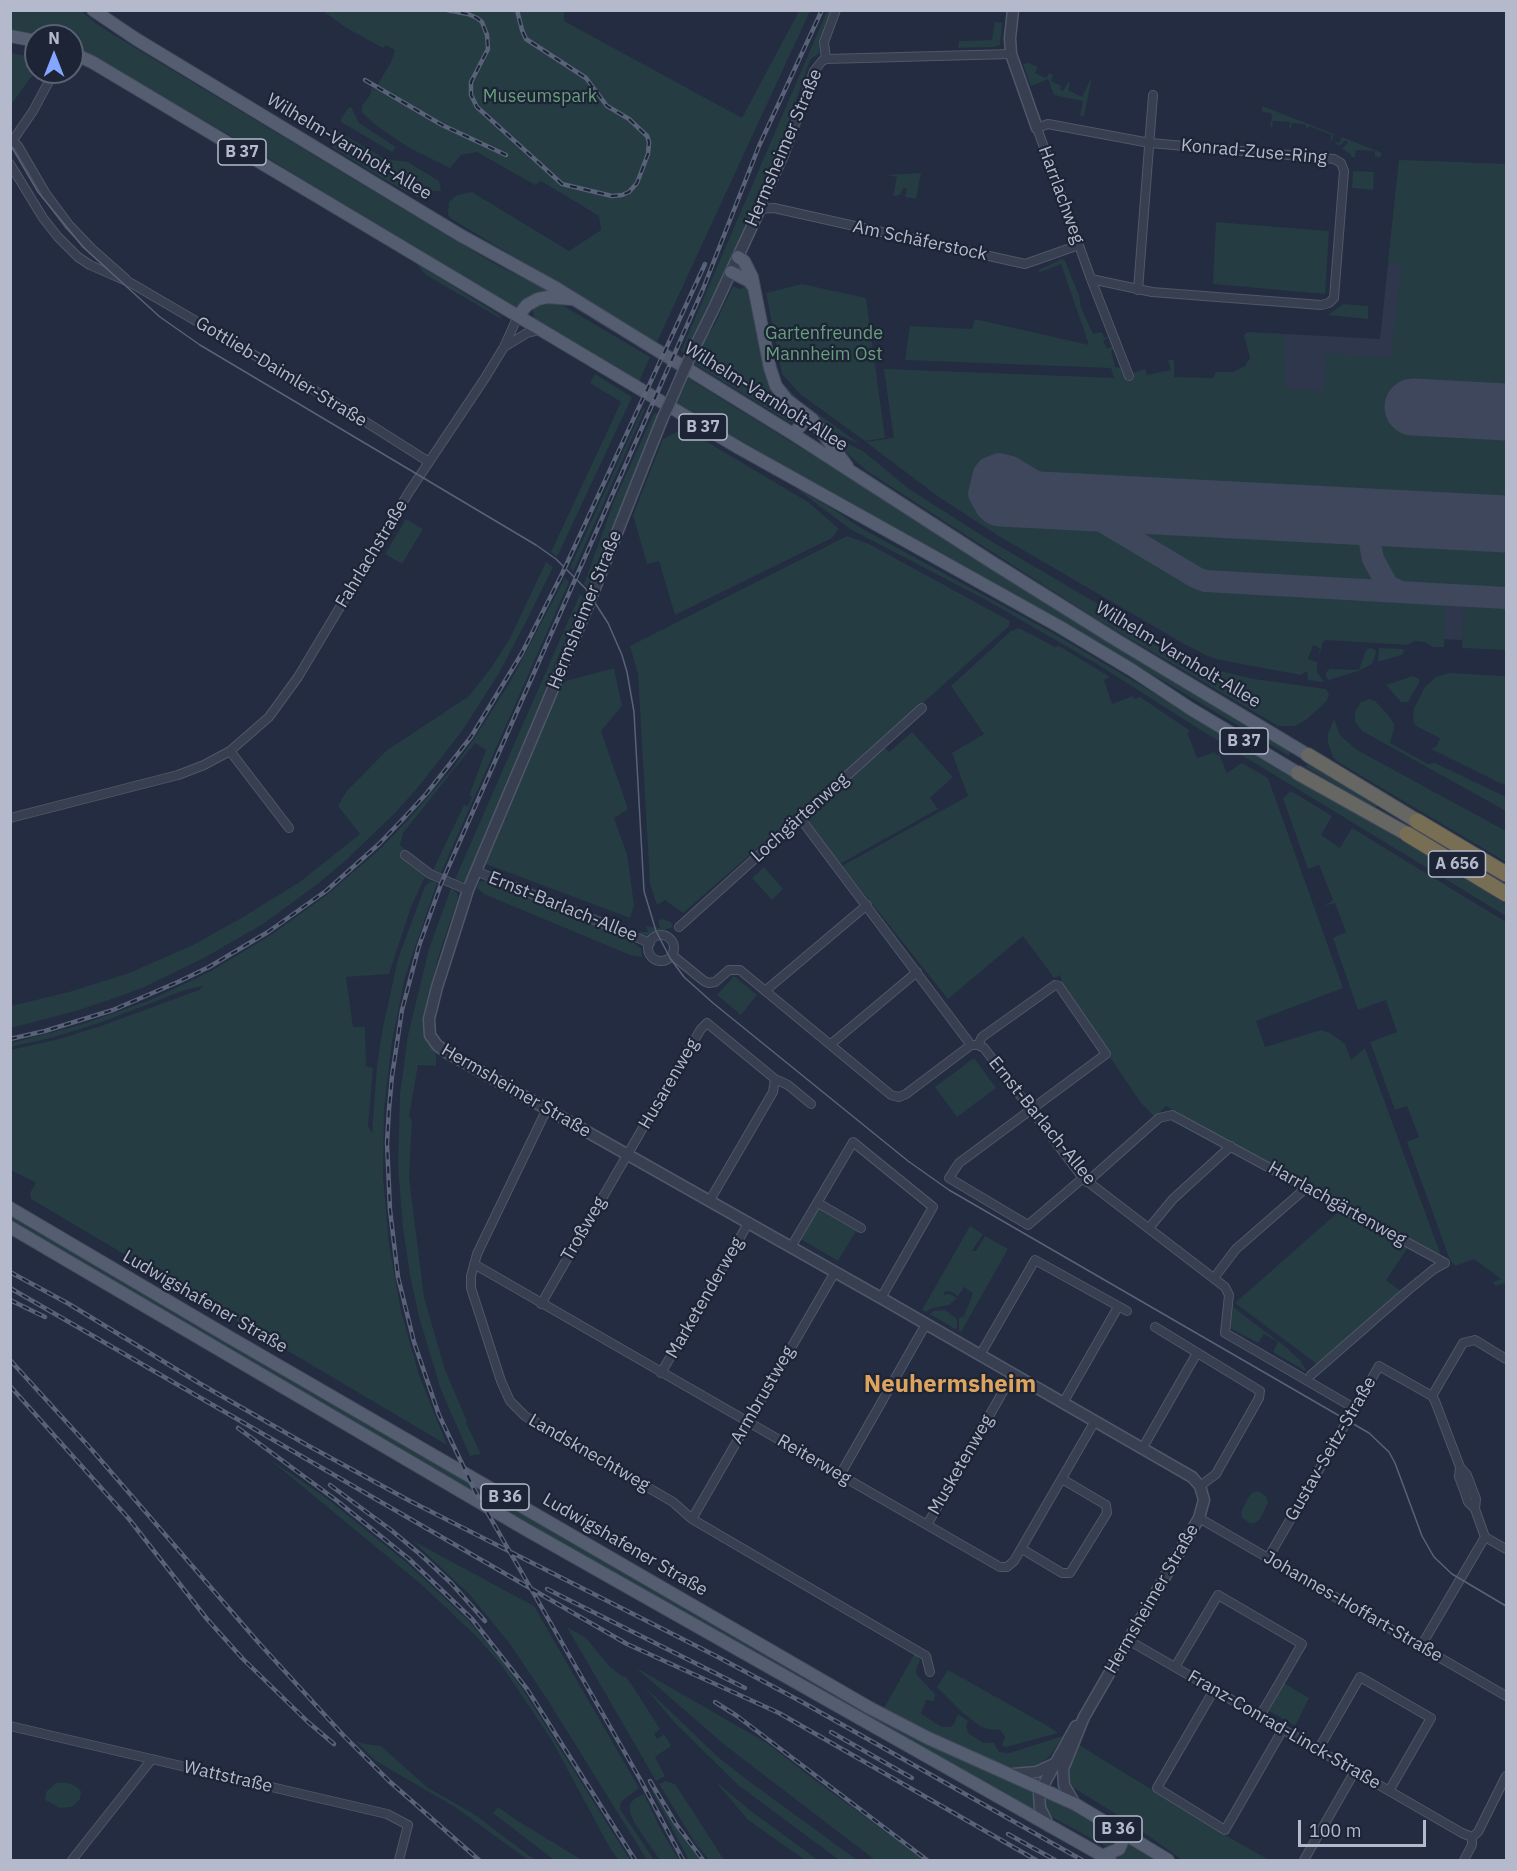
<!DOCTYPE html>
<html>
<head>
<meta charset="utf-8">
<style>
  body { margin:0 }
  #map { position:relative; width:1517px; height:1871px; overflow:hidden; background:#232c41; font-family:"IBM Plex Sans",sans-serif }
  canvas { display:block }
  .frame { position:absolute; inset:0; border:12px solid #b4bacc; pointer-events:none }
  .north { position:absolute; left:24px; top:24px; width:60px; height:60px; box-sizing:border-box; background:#1c2436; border:2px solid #596072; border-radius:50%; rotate:0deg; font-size:16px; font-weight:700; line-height:24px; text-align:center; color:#b4bacc }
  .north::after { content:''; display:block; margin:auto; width:21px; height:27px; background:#85a6ff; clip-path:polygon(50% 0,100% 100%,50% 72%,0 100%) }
  .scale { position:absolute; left:1298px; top:1820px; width:128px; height:27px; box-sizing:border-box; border:3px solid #b4bacc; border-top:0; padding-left:8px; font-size:18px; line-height:21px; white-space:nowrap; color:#b4bacc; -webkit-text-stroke:4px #1c2436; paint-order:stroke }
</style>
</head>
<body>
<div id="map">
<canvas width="1517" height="1871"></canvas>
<div class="frame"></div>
<div class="north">N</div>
<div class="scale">100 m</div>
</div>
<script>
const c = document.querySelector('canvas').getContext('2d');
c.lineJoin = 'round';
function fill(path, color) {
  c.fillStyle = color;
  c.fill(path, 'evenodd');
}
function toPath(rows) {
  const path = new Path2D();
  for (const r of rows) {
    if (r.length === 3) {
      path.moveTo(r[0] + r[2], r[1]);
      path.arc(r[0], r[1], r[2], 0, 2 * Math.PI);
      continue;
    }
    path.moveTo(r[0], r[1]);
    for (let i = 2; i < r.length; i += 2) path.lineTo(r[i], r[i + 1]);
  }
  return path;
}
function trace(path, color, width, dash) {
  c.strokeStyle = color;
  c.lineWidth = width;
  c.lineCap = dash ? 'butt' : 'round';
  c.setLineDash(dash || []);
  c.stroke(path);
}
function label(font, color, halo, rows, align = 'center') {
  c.font = font + ' "IBM Plex Sans",sans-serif';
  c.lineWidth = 4.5;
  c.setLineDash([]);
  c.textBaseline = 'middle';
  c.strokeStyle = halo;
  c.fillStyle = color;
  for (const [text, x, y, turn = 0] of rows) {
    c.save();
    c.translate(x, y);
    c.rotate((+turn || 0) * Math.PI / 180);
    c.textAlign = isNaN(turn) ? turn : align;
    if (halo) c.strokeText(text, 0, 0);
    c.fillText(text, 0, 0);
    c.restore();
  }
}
fill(toPath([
  [1399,160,1506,164,1506,642,1306,633,1301,675,1216,659,1184,644,999,536,939,497,866,442,894,438,884,369,1114,378,1256,380,1244,335,1247,332,1380,339]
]), '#2e374b');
fill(toPath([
  [11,11,81,11,98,25,132,46,495,264,549,291,529,297,517,308,347,208,254,149,107,65,72,48,72,36,37,36,11,30],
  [323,11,564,11,564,21,742,118,799,11,810,11,657,342,453,220,448,215,449,202,457,195,472,192,569,251,601,230,599,216,541,181,535,185,477,152,461,155,450,168,406,146,374,124,362,112,362,106,370,95,372,87,375,89,391,62,395,50,386,45,383,48,345,27],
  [827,11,833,11,820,40,819,53,810,60,778,153,761,190,763,192,685,354,681,351],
  [995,22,1002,23,1000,45,995,47,958,48,959,41,992,40],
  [11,53,36,58,36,70,11,105],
  [1029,63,1038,67,1035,73,1046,78,1049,73,1053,75,1051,81,1061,86,1060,89,1063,91,1068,82,1070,84,1068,90,1082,97,1092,77,1084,116,1080,116,1083,101,1054,95,1048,79,1031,86,1023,64],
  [1262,106,1334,134,1332,140,1330,139,1332,135,1309,126,1307,130,1306,125,1302,124,1292,123,1291,128,1289,129,1290,122,1273,121,1272,127,1270,127,1272,117,1271,113,1262,112],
  [351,107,359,123,396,147,392,152,341,122,341,119,348,108],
  [334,129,385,159,408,162,439,181,441,191,430,191,421,199,378,176,332,147,337,139,330,130],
  [1342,137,1382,153,1380,158,1375,156,1375,151,1356,150,1355,157,1352,157,1349,153,1342,149,1348,143,1346,140,1339,146,1334,141,1339,143],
  [1399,160,1506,164,1506,508,1059,485,1001,455,988,458,977,468,972,507,976,512,1070,517,1087,522,1204,588,1444,600,1446,603,1444,647,1433,647,1425,642,1415,641,1408,645,1326,640,1323,642,1318,659,1320,648,1313,645,1308,659,1317,662,1317,672,1324,682,1321,682,1308,680,1307,671,1301,675,1216,659,1205,655,999,536,939,497,866,442,894,438,884,369,1114,378,1111,368,905,360,910,326,972,329,975,319,1089,345,1061,264,1038,273,1039,270,1062,259,1065,261,1079,295,1081,307,1093,334,1101,332,1105,338,1109,337,1103,341,1107,349,1114,345,1116,347,1111,351,1115,367,1123,368,1126,376,1134,376,1133,373,1145,369,1147,375,1171,370,1168,360,1174,360,1174,377,1213,378,1216,372,1233,372,1245,366,1251,356,1244,335,1256,333,1284,334,1285,388,1324,392,1327,353,1391,358,1402,265,1388,262],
  [1353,171,1374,172,1373,190,1352,188],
  [921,173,916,199,905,197,907,189,903,188,900,195,893,196,897,177,887,175],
  [1216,222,1329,231,1325,294,1213,284],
  [416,263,499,315,503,320,426,275],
  [802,284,866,298,885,438,865,441,800,394,782,374,766,293],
  [733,286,739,289,747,286,765,370,796,412,797,421,795,423,789,422,693,363,702,344,715,324],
  [544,302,562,305,650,357,639,382,535,319,532,309],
  [1343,304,1368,306,1368,319,1328,315],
  [595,374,632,397,557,557,551,552,621,402,590,383],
  [686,377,843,474,1113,646,1291,751,1289,756,1078,630,848,503,675,403],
  [778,378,799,400,861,445,827,429,819,419,788,392],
  [643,408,645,409,573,572,570,568],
  [654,413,658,415,588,587,584,584,614,501],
  [684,428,808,502,837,527,838,530,832,538,675,615,659,561,647,564,633,515,663,439],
  [833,437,863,451,909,489,986,538,1198,663,1224,672,1254,679,1326,689,1329,694,1327,701,1307,719,1295,726,1278,726,1098,620,947,523,867,471,841,448],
  [793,486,833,509,861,528,1053,633,1466,879,1506,904,1506,916,1199,729,1097,664,988,601,850,529],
  [406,519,423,529,402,564,385,554],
  [1148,522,1352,532,1374,575,1374,580,1368,583,1203,574,1139,535,1138,527,1142,523],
  [1396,535,1506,540,1506,591,1398,585,1392,581,1383,563,1380,550,1386,538],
  [847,536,869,544,1010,621,1009,626,895,728,683,913,665,900,657,905,650,884,638,674,630,646],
  [546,562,553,567,527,620,498,675,462,731,419,786,396,812,346,860,319,883,263,924,204,958,142,988,109,1000,76,1011,11,1028,11,1006,69,992,129,973,191,946,243,917,301,881,360,834,338,806,346,792,386,751,469,696,491,668,510,638],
  [565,578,569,582,441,873,433,870,464,805,468,806,472,797,469,796,486,750,475,743,403,833,400,845,407,851,402,859,425,877,411,907,389,974,346,977,353,1027,365,1027,366,1066,373,1068,368,1126,372,1133,377,1065,383,1027,398,959,425,886,431,881,437,883,405,977,392,1042,384,1109,383,1177,389,1244,401,1311,419,1375,447,1445,31,1199,30,1193,36,1183,11,1170,10,1050,55,1040,101,1026,199,990,203,986,185,990,99,1023,54,1037,11,1047,11,1043,80,1025,148,1001,180,986,211,971,271,935,328,894,381,848,406,822,453,768,474,739,510,682],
  [580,594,583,597,546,686,545,695,467,880,463,882,455,879],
  [1469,602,1506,604,1506,650,1462,648,1464,605],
  [1019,628,1055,647,1059,646,1110,677,1104,680,1112,704,1133,696,1135,699,1140,697,1189,730,1188,734,1197,758,1215,752,1216,755,1219,754,1227,773,1242,763,1268,778,1343,988,1256,1021,1265,1047,1321,1030,1330,1033,1345,1044,1351,1060,1365,1048,1440,1253,1437,1257,1411,1243,1386,1280,1401,1291,1317,1364,1235,1303,1344,1207,1166,1106,1155,1117,1141,1103,1063,988,1060,975,1054,978,1023,936,948,999,842,866,968,796,952,753,984,734,951,686,1011,631],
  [1371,648,1375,650,1376,653,1372,664,1358,671,1329,680,1326,677,1326,672,1330,669,1359,670,1366,650],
  [1379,648,1402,649,1405,651,1401,655,1378,662],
  [614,668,622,706,601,731,628,809,614,818,627,854,634,905,630,918,486,864,560,686,566,681],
  [1449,673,1506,676,1506,786,1431,749,1437,746,1440,738,1416,726,1413,721,1414,708,1425,687,1436,677],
  [1413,676,1419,679,1419,683,1408,702,1401,702,1386,685],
  [1369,699,1375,701,1389,716,1394,724,1394,729,1390,743,1428,764,1435,763,1506,797,1506,811,1362,731,1355,722,1355,712,1361,702],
  [1334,719,1340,735,1357,750,1506,831,1506,862,1338,762,1333,757,1328,743,1328,734],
  [912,732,953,777,930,798,938,809,840,864,809,822,809,814,884,747,889,752],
  [1308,763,1377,804,1377,806,1375,808,1306,767],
  [1291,791,1332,816,1321,835,1340,848,1352,828,1506,922,1506,1283,1495,1286,1493,1282,1501,1279,1474,1259,1455,1266,1450,1260,1407,1142,1419,1137,1407,1106,1395,1110,1370,1042,1397,1032,1386,1000,1358,1010,1333,938,1346,932,1335,903,1324,906,1333,900,1319,865,1308,869,1283,798],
  [764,867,783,889,772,900,752,878],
  [494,872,636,931,635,933,493,874],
  [488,880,633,939,632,942,641,948,642,957,630,955,484,894,477,888,479,882],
  [451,888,457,893,458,899,440,951,423,1017,425,1037,436,1052,436,1066,418,1065,409,1117,412,1120,409,1178,424,1297,445,1370,467,1421,466,1423,481,1454,470,1456,441,1390,419,1317,410,1275,403,1228,398,1167,400,1094,408,1035,429,949],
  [662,919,671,922,673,927,647,936,639,935,640,932,648,932,646,926,660,928,658,921],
  [734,976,757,995,741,1015,717,995],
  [974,1058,996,1088,957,1117,935,1087],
  [817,1208,856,1231,838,1261,799,1238],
  [10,1214,572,1542,1035,1790,1037,1814,460,1485,332,1408,11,1222],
  [970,1226,983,1234,972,1251,976,1251,985,1236,1008,1249,961,1332,959,1331,959,1318,964,1316,973,1293,964,1287,958,1296,950,1291,945,1291,943,1295,950,1294,957,1298,949,1305,932,1308,926,1312,922,1310],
  [1233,1307,1287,1348,1301,1361,1307,1372,1273,1352,1278,1342,1264,1334,1258,1343,1230,1328],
  [945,1310,957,1319,957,1328,955,1329,930,1314,933,1311],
  [268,1458,325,1497,406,1562,469,1621,505,1665,524,1691,630,1860,619,1860,611,1850,551,1739,502,1666,478,1638,422,1585],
  [1258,1491,1266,1496,1268,1503,1260,1519,1255,1523,1250,1523,1242,1518,1241,1512,1248,1498,1252,1493],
  [413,1541,534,1606,639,1788,621,1802,620,1809,654,1860,647,1860,549,1702,510,1644,469,1594],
  [567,1627,586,1638,610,1667,622,1676,626,1677,632,1685,660,1729,654,1734,657,1739,664,1734,671,1746,655,1757,665,1776,656,1781],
  [915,1653,920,1660,916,1669,917,1675,935,1694,934,1701,926,1700,921,1714,942,1727,950,1727,954,1724,958,1714,968,1721,966,1725,968,1733,984,1743,994,1743,999,1752,1009,1753,1063,1736,1051,1755,1036,1768,1010,1767,968,1751,883,1710],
  [635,1667,767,1743,808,1775,924,1860,875,1860,726,1746],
  [948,1670,1046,1725,1058,1733,1006,1747,1002,1745,1005,1737,1000,1730,987,1729,980,1726,962,1712,937,1687],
  [1284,1683,1309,1698,1295,1726,1269,1711],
  [643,1685,718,1757,746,1779,857,1860,839,1860,738,1785,674,1722],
  [356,1741,365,1744,381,1746,428,1788,474,1814,535,1860,528,1860,455,1807,376,1761],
  [1076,1743,1227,1836,1269,1860,1182,1860,1132,1824,1074,1788,1069,1780,1067,1769],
  [666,1781,676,1785,724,1860,709,1860,695,1843,659,1784],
  [715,1781,751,1811,818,1860,805,1860,748,1820],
  [56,1783,68,1783,75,1786,81,1791,80,1799,72,1807,60,1808,45,1800,46,1792],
  [653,1788,687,1841,701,1860,689,1860,651,1789],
  [644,1794,660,1828,679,1860,660,1860,635,1824,630,1813,630,1804,634,1799],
  [1045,1794,1118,1834,1119,1840,1113,1847,1107,1847,1052,1817,1047,1813,1042,1801],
  [498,1807,518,1821,582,1860,554,1860,493,1813],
  [1131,1842,1158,1860,1120,1860,1115,1858,1115,1856]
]), '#253c42');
trace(toPath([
  [1001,498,988,502,982,500,979,494,984,473,988,468,999,464,1011,467,1197,578,1205,581,1506,598],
  [1125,535,1120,526,1121,514,1131,507,1144,505],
  [1401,592,1388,586,1373,559,1369,538,1376,526,1383,521,1409,519]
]), '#3e475c', 22);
trace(toPath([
  [1413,407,1506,412],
  [1001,498,1506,524]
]), '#3e475c', 57);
const minor = toPath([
  [826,59,824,42,836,10],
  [10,139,18,146,46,194,69,225,92,249,126,279],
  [11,143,33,111,54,72],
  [10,164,43,218,58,237,78,257,90,265,131,283,331,400,429,462],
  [760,209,784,156,814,71,822,61,826,59,1011,54],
  [760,209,774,208,1025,264,1079,245],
  [1091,279,1152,292,1321,305,1329,303,1334,298,1344,171,1341,163,1334,159,1150,143,1048,124,1037,128,1091,279,1129,376],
  [1138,290,1153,95],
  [504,347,527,333,540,330],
  [230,751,289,828],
  [10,818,178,775,204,765,230,751,269,717,298,677,409,492,485,378,504,347,518,316],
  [800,818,971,1045],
  [405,855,430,874,468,890],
  [476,871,650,943],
  [679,927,922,708],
  [661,948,13],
  [672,955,704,981,709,983,715,982,729,970,740,970,891,1095,899,1097,906,1094,971,1045,978,1045,984,1048,1083,1178,1225,1287,1229,1295,1225,1333,1354,1408],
  [765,991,867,905],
  [831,1044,917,972],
  [978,1045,982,1037,1055,985,1059,986,1106,1054,959,1163,949,1178,1028,1225,1083,1178],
  [549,1110,544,1115,477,1254,471,1276,471,1288,501,1381,510,1401,525,1416,673,1502,692,1519,926,1656,930,1672],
  [1087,1182,1159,1118,1172,1115,1445,1263],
  [710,1200,773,1092,775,1079],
  [818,1203,861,1228],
  [1149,1228,1173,1199,1231,1146],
  [791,1247,853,1142,933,1207],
  [474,1264,1000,1567,1007,1567,1014,1561,1095,1421],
  [1214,1278,1236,1249,1306,1188],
  [881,1298,933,1207],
  [541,1304,674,1074,701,1029,707,1023,775,1079,788,1085,811,1104],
  [1155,1327,1260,1391,1259,1398,1221,1465,1216,1474,1200,1486],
  [980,1355,1035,1260,1127,1311],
  [661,1373,749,1222],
  [1311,1375,1406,1292,1434,1269,1445,1263],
  [1432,1396,1463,1343,1475,1340,1506,1359],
  [1063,1403,1118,1307],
  [1142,1449,1197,1353],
  [1460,1467,1459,1477,1464,1490,1468,1502,1475,1509,1485,1537],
  [840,1475,926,1324],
  [1199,1518,1506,1696],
  [692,1519,835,1272],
  [927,1525,1013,1374],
  [1485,1537,1506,1549],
  [1022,1549,1062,1573,1070,1573,1107,1513,1106,1505,1062,1479],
  [1268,1558,1379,1366,1432,1396,1435,1401,1460,1467,1467,1475,1476,1499,1475,1509],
  [1128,1640,1462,1833,1472,1837],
  [1421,1646,1485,1537],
  [1175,1667,1218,1595,1302,1644,1260,1716],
  [1214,1690,1157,1788,1225,1830,1283,1729],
  [10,1726,387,1814,408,1825,399,1860],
  [1318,1750,1360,1677,1431,1718,1389,1791],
  [1472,1837,1478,1832,1506,1776],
  [72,1860,152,1759],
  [1304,1860,1355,1771],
  [1464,1860,1472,1845,1472,1837]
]);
const tertiary = toPath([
  [1013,10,1010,38,1011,54,1037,128],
  [689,359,715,306,760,209],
  [671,400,681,377],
  [593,593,663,417],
  [588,606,468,890,437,987,429,1019,430,1035,437,1045,446,1052,881,1298,1192,1477,1200,1486,1204,1500,1199,1518,1084,1717,1063,1769,1064,1785,1075,1804],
  [1012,1774,1037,1772,1054,1764],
  [1049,1826,1040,1808,1039,1793,1076,1726]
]);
const primary = toPath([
  [93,10,136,39,460,235,556,288,793,434,990,561,1118,641,1308,755],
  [10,36,36,41],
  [72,53,92,62,739,448,1060,627,1132,670,1191,709,1298,773],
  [738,257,744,261,752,277,770,368,776,386,787,400,812,419,847,466],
  [731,272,749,281,753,286],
  [518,316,527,305,538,299,548,297,572,299],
  [793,434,802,424,799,410],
  [10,1208,224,1334,870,1708,928,1738,1075,1804,1168,1860],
  [10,1227,525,1529,1110,1860],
  [1102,1856,1119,1849,1126,1833]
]);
const trunk = toPath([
  [1308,755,1417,821],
  [1298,773,1407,834]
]);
const motorway = toPath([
  [1417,821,1506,874],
  [1407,834,1506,894]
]);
trace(minor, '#4f5769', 10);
trace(tertiary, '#4f5769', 13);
trace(primary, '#41485a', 14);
trace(trunk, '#3f4759', 16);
trace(motorway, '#3f4759', 17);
trace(minor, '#373f51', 8);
trace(tertiary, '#373f51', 10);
trace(primary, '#555e71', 12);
trace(trunk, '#666662', 14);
trace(motorway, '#786e54', 15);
trace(toPath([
  [10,144,38,192,83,247,160,317,200,345,536,545,556,559,586,589,608,623,622,655,627,672,634,712,644,891,656,931,670,958,684,977,713,1003,908,1161,949,1190,1369,1433,1389,1452,1395,1463,1422,1536,1434,1557,1452,1574,1506,1606]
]), '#596278', 1.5);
const rail = toPath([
  [447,10,468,14,477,18,482,22,487,35,488,49,471,82,471,95,477,107,562,184,612,196,622,195,629,192,637,183,648,154,649,142,647,136,629,119,607,106,586,78,526,39,522,30,517,10],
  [365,80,442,125,506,155],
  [10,1039,45,1031,113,1010,178,982,209,967,268,932,326,891,379,844,403,819,427,793,471,737,522,653,562,574,705,264],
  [10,1272,69,1304,199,1383,307,1445,410,1501,716,1656,802,1702,1082,1860],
  [10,1288,627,1644,779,1713,1036,1860],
  [10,1300,45,1317],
  [10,1360,92,1450,258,1642,344,1736,389,1781,479,1860],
  [10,1386,129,1519,207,1619,243,1659,308,1722,334,1744],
  [238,1428,336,1500,409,1559,472,1619,527,1689,635,1860],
  [330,1485,391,1530,421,1555,451,1583,485,1621],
  [547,1589,745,1688],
  [715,1702,737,1716,927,1860],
  [831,1732,912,1778],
  [650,1781,676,1824,703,1860],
  [1008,1834,1055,1860],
  [683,1860,640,1779,475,1491,439,1415,414,1342,398,1277,390,1210,387,1143,389,1109,392,1076,402,1010,419,946,441,884,703,289,759,146,822,10]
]);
trace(rail, '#596278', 4.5);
trace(rail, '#1c2436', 2, [7]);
const tertiaryBridge = toPath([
  [681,377,689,359],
  [663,417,671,400],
  [588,606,593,593]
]);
trace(tertiaryBridge, '#4f5769', 13, []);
trace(tertiaryBridge, '#373f51', 10);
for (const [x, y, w] of [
  [242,152,48],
  [703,427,48],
  [1244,741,48],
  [1457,864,57],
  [505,1497,48],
  [1118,1829,48]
]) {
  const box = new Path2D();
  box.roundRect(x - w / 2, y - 13, w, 26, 4.5);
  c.fillStyle = '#1c2436';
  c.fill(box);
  trace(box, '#b4bacc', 1.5);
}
label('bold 16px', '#b4bacc', null, [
  ["B 37",242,152],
  ["B 37",703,427],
  ["B 37",1244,741],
  ["A 656",1457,864],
  ["B 36",505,1497],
  ["B 36",1118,1829]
]);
label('18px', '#699e7b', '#1c2436', [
  ["Museumspark",540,97],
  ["Gartenfreunde",824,334],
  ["Mannheim Ost",824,355]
]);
label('18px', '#b4bacc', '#1c2436', [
  ["Wilhelm-Varnholt-Allee",349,147,31],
  ["Hermsheimer Straße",784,148,-67],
  ["Konrad-Zuse-Ring",1254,152,5],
  ["Harrlachweg",1061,195,70],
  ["Am Schäferstock",920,241,12],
  ["Gottlieb-Daimler-Straße",281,372,31],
  ["Wilhelm-Varnholt-Allee",766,397,32],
  ["Fahrlachstraße",372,554,-59],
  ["Hermsheimer Straße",585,610,-68],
  ["Wilhelm-Varnholt-Allee",1178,655,31],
  ["Lochgärtenweg",800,818,-42],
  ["Ernst-Barlach-Allee",563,907,22],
  ["Husarenweg",669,1084,-60],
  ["Hermsheimer Straße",516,1091,30],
  ["Ernst-Barlach-Allee",1042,1121,51],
  ["Harrlachgärtenweg",1337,1204,29],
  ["Troßweg",584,1229,-60],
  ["Marketenderweg",705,1298,-60],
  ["Ludwigshafener Straße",205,1302,30],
  ["Armbrustweg",763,1395,-60],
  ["Gustav-Seitz-Straße",1331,1449,-60],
  ["Landsknechtweg",589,1453,30],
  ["Reiterweg",814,1460,30],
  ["Musketenweg",961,1465,-60],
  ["Ludwigshafener Straße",625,1545,30],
  ["Hermsheimer Straße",1152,1599,-60],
  ["Johannes-Hoffart-Straße",1353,1607,30],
  ["Franz-Conrad-Linck-Straße",1284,1730,30],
  ["Wattstraße",228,1777,13]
]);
label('bold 24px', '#dea45d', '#1c2436', [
  ["Neuhermsheim",950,1385]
]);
</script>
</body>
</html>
